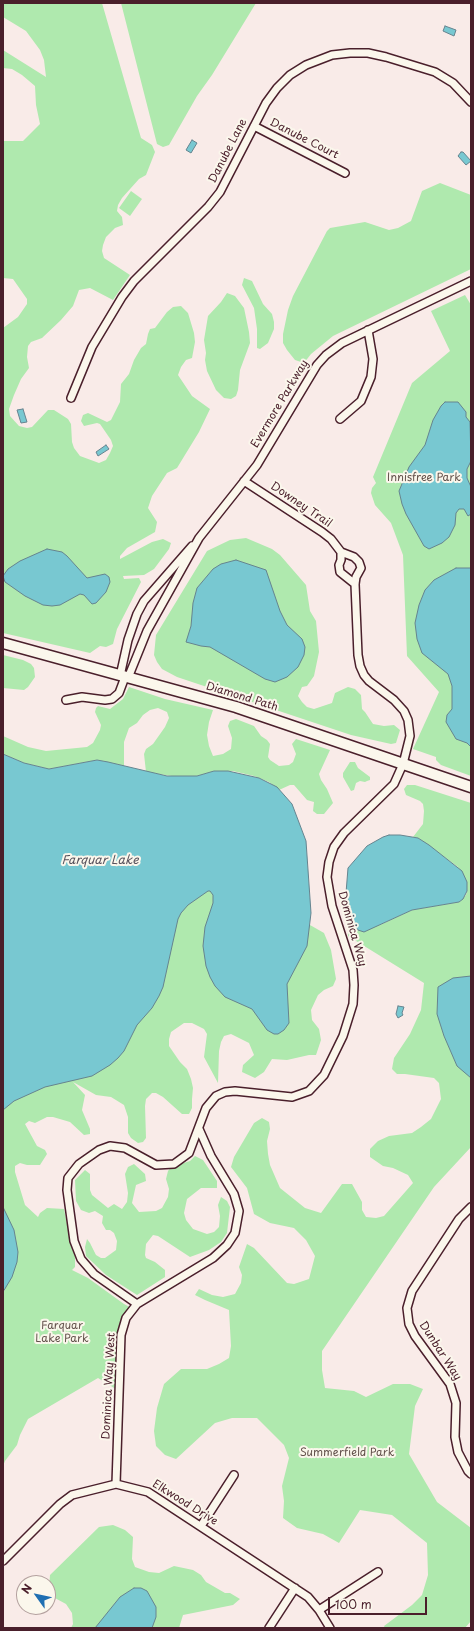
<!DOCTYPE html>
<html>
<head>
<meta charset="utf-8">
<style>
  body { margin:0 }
  #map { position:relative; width:474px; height:1631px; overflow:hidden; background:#f9ebe8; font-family:"Playpen Sans",sans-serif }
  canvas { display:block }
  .frame { position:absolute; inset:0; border:4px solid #4a1f2b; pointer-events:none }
  .north { position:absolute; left:16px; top:1575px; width:40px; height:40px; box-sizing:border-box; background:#fbf7ec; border:1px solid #b4a19f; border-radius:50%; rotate:303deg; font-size:11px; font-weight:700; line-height:16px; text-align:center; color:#4a1f2b }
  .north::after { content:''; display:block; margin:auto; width:14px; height:18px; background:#1f6fb2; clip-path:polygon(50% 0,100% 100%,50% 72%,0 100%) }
  .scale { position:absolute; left:328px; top:1597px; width:99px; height:18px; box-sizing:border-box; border:2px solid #4a1f2b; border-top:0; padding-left:5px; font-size:12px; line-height:14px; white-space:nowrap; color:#4a1f2b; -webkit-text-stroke:3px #fbf7ec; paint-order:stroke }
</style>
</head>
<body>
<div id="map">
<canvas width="474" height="1631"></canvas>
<div class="frame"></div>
<div class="north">N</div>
<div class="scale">100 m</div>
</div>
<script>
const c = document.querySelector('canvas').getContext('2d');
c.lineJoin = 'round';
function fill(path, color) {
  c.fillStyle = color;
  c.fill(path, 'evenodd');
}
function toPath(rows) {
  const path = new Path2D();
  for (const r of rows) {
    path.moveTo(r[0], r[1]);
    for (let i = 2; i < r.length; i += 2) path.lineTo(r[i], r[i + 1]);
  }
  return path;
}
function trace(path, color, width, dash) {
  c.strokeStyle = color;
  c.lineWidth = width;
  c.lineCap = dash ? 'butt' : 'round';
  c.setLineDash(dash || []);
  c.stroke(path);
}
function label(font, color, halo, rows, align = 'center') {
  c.font = font + ' "Playpen Sans",sans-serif';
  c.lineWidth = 4;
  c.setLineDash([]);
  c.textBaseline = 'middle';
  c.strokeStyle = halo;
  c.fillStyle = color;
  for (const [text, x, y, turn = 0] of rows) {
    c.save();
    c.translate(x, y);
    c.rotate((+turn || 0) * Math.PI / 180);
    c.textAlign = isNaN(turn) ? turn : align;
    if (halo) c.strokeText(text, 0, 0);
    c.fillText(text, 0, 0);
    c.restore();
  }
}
fill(toPath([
  [3,3,102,3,141,138,152,145,155,152,146,175,139,179,122,198,118,205,117,211,122,217,123,225,115,228,106,237,103,245,102,251,104,258,130,275,113,300,90,288,79,290,73,306,61,320,42,338,31,342,28,346,27,357,29,368,21,379,14,395,9,409,10,416,19,426,27,428,32,427,48,410,54,410,68,419,71,424,72,442,74,448,80,456,99,463,106,460,110,453,113,446,111,440,100,424,97,423,84,426,81,421,83,415,88,413,107,422,111,420,120,402,121,384,129,374,134,360,141,348,146,344,148,334,150,329,155,328,167,312,173,307,181,306,188,313,194,333,195,342,192,358,186,360,181,367,178,375,192,396,210,409,199,432,177,468,167,473,152,496,148,508,157,522,155,532,127,548,120,556,120,559,152,542,163,539,171,543,169,549,154,569,144,575,123,576,124,579,139,578,141,582,117,629,113,644,106,647,100,646,90,653,3,633,3,328,18,317,27,304,27,299,13,279,3,278,3,141,23,141,40,124,36,105,35,86,22,75,12,69,3,68,3,50,46,77,44,60,40,50,26,31,3,17],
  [121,3,256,3,212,75,197,96,169,145,163,147,157,144],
  [440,183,471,195,471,269,333,336,311,354,304,363,295,360,287,350,283,343,283,334,288,310,293,296,327,231,330,228,365,222,389,230,398,228,411,221,422,191],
  [131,191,142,199,130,216,119,208],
  [244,278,252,281,263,304,272,314,274,322,274,329,268,343,260,349,257,348,257,329,254,308,242,285],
  [227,293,235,296,244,308,249,332,250,343,240,370,238,390,236,396,231,399,224,398,216,390,207,371,205,360,206,353,204,340,208,316,221,302],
  [465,295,471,305,471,776,441,765,436,760,436,757,413,749,439,692,407,656,403,555,391,523,375,505,371,493,372,488,376,483,373,477,412,383,450,351,431,311],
  [246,538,272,549,280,555,306,585,310,611,316,621,319,652,314,676,307,686,302,687,298,696,302,702,307,707,314,709,332,703,335,693,348,687,355,689,361,695,362,709,365,712,373,724,384,726,394,725,400,730,396,743,391,744,351,735,177,677,162,669,157,662,154,655,156,635,207,551,230,540],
  [3,655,23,660,31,664,34,668,35,677,28,687,24,690,3,688],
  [129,687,165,699,213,710,209,722,207,735,209,746,213,756,223,754,231,749,232,738,228,726,230,721,236,719,254,726,261,736,267,740,270,744,268,757,270,760,279,766,289,765,293,762,296,754,292,744,296,739,330,750,319,774,321,780,327,789,333,803,324,814,317,814,313,811,314,802,307,800,294,785,290,785,279,790,269,782,254,776,233,771,215,771,197,776,178,777,146,772,144,754,146,749,153,744,165,727,169,718,167,712,158,708,150,710,143,715,137,723,129,728,124,742,124,766,97,760,49,769,24,763,3,754,3,736,28,747,46,751,87,747,93,743,100,730,101,725,95,712,96,708,98,706,110,709,123,699],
  [350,762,355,762,358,768,370,777,370,780,367,781,365,782,360,781,356,783,354,790,351,791,343,777,343,773],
  [407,785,415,785,471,803,471,1147,434,1187,322,1351,322,1370,325,1388,354,1391,366,1397,393,1384,410,1384,423,1389,415,1406,409,1454,437,1502,471,1528,471,1621,465,1628,385,1628,384,1626,412,1605,422,1595,428,1575,427,1543,392,1515,360,1510,339,1543,323,1534,297,1528,283,1518,284,1501,282,1486,289,1458,284,1445,257,1418,232,1418,215,1423,176,1459,165,1455,156,1446,154,1431,157,1408,164,1384,181,1369,207,1369,219,1364,229,1358,231,1346,229,1310,205,1300,195,1295,199,1289,212,1295,223,1297,235,1294,241,1283,242,1275,239,1267,247,1244,254,1248,287,1283,294,1284,309,1279,315,1256,306,1240,294,1228,270,1223,254,1214,247,1188,231,1167,234,1157,254,1123,262,1118,269,1122,270,1129,267,1141,268,1154,270,1165,280,1188,305,1208,321,1213,342,1184,352,1184,362,1202,362,1210,366,1217,376,1218,384,1216,413,1183,408,1175,393,1168,383,1166,370,1157,370,1149,378,1141,389,1136,412,1133,421,1127,431,1119,441,1099,439,1083,434,1078,405,1074,397,1074,392,1069,394,1058,410,1034,421,1010,424,983,348,936,349,927,358,930,382,924,412,910,459,902,466,895,467,891,458,867,418,838,413,837,423,824,424,811,423,804,420,801,406,795,404,789],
  [198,876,281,940,310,925,324,933,331,950,336,979,333,986,324,990,318,995,311,1010,312,1020,319,1029,321,1040,316,1055,309,1055,287,1060,272,1059,264,1072,255,1078,242,1072,243,1065,254,1055,249,1043,231,1034,224,1036,221,1042,219,1051,218,1083,204,1057,207,1034,204,1029,192,1023,184,1023,171,1032,169,1039,169,1046,180,1062,187,1069,191,1079,193,1088,192,1099,192,1108,189,1114,182,1114,163,1097,156,1093,152,1093,146,1099,145,1106,146,1138,143,1142,138,1143,131,1138,128,1133,128,1117,124,1105,111,1097,96,1095,73,1082,85,1095,82,1110,90,1129,90,1134,84,1135,70,1122,53,1117,47,1117,35,1123,29,1121,25,1124,37,1146,45,1150,47,1154,40,1165,27,1165,20,1163,15,1166,15,1172,25,1205,38,1217,40,1213,47,1208,64,1209,71,1245,75,1256,75,1267,72,1270,88,1278,124,1304,133,1309,121,1335,119,1391,98,1378,28,1419,20,1435,17,1445,5,1461,3,1466,3,1292,5,1290,3,1228,3,1097],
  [195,1156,203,1160,217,1181,217,1188,201,1188,187,1199,184,1213,186,1220,193,1229,207,1234,214,1232,219,1227,220,1216,218,1205,221,1197,227,1201,230,1207,227,1233,221,1242,209,1250,190,1257,158,1236,153,1235,146,1244,145,1255,146,1258,155,1262,165,1270,165,1277,137,1295,106,1275,86,1256,85,1247,87,1239,90,1243,96,1255,101,1258,105,1258,116,1250,117,1241,114,1233,110,1230,106,1230,102,1223,103,1216,95,1211,89,1213,81,1210,76,1201,75,1180,85,1170,90,1174,90,1190,92,1195,108,1208,114,1204,122,1209,127,1202,128,1193,125,1174,128,1167,134,1164,145,1174,146,1181,136,1185,132,1203,139,1212,156,1211,162,1208,168,1197,169,1189,166,1179,168,1171,171,1167,190,1161],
  [113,1525,125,1530,133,1537,132,1559,135,1567,149,1572,159,1573,174,1566,193,1570,201,1575,206,1582,225,1593,230,1593,240,1599,233,1605,183,1615,179,1628,71,1628,73,1624,72,1613,66,1604,53,1597,49,1588,50,1575,99,1527]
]), '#afe9ae');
const water = toPath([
  [445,26,456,30,454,36,443,31,445,26],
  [192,140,197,143,191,153,186,150,192,140],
  [461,152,463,152,471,161,466,165,458,156,461,152],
  [445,402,458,402,466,412,466,417,470,422,471,461,467,469,467,478,471,487,471,514,468,516,464,509,459,509,456,513,455,525,449,537,442,543,429,549,424,546,406,514,402,504,399,491,409,467,425,445,433,420,441,406,445,402],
  [23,409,27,422,21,423,17,410,23,409],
  [106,445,109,449,98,456,96,452,106,445],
  [47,549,62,552,67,556,87,578,105,574,109,577,110,582,106,592,96,603,92,604,84,595,80,594,60,605,52,606,43,605,25,596,5,582,3,576,8,569,20,561,47,549],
  [236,560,266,570,280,611,287,625,302,639,305,647,304,655,298,667,287,677,275,682,265,679,210,647,201,646,186,642,191,626,193,603,197,588,213,569,221,564,236,560],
  [456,568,471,568,471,747,467,743,456,739,446,722,447,715,452,709,452,686,448,674,422,653,417,639,415,623,419,605,425,590,434,580,456,568],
  [3,754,24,763,49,769,97,760,108,762,167,776,197,776,214,771,228,771,259,778,277,787,292,804,306,841,311,913,307,946,287,984,289,1023,284,1030,278,1034,274,1034,267,1030,252,1009,225,997,215,986,210,977,206,966,203,946,205,927,213,903,213,895,210,891,208,891,188,905,181,913,178,919,163,987,159,996,152,1008,137,1025,124,1051,118,1058,110,1065,92,1076,45,1087,14,1101,3,1110,3,754],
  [389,835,400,835,418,838,429,845,462,871,467,882,467,891,463,899,459,902,412,910,364,932,358,930,353,924,349,914,349,904,346,893,348,868,367,846,383,837,389,835],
  [471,976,471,1078,457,1066,444,1036,437,1014,438,987,453,978,471,976],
  [398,1006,404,1007,402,1013,403,1015,398,1018,396,1014,398,1006],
  [3,1207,14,1230,18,1252,17,1262,12,1277,3,1292,3,1207],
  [134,1588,141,1588,147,1591,156,1607,156,1617,152,1628,95,1628,120,1597,134,1588]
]);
fill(water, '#78c8d1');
trace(water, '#66848f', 1);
const street = toPath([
  [254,126,345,173],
  [71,398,92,347,122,297,134,281,208,207,220,192,266,103,277,88,290,75,306,65,332,55,350,53,368,53,386,57,435,72,453,83,471,102],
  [340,419,361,401,371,377,373,359,368,330],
  [341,552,341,560,339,565,340,572,355,584],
  [120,676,128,640,137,614,144,601,192,546],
  [128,678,147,631,199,538,257,465,317,365,326,355,342,343,471,281],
  [66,700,82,697,105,700,112,699,119,693,125,677],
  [471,1207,459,1219,412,1291,407,1308,409,1324,415,1336,450,1384,456,1403,455,1437,458,1452,468,1471,471,1474],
  [137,1304,94,1274,81,1259,74,1241,67,1190,68,1178,79,1164,99,1150,110,1146,125,1148,156,1165,174,1164,189,1153,206,1108,216,1096,225,1092,235,1091,292,1097,309,1091,324,1075,343,1036,353,1004,354,985,353,970,332,906,327,877,329,862,334,847,344,833,394,784,403,764,410,736,408,720,404,711,394,700,369,681,364,675,360,666,358,655,355,584,356,577,361,568,359,562,354,557,341,552,331,539,322,532,244,481],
  [116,1484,121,1335,126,1318,137,1304,213,1258,227,1245,235,1233,239,1211,234,1194,211,1156,199,1129],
  [201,1526,234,1475],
  [3,1561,60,1504,72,1495,116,1484,148,1492,308,1597,319,1610,330,1628],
  [319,1610,378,1572],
  [269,1628,295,1588]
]);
const secondary = toPath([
  [3,643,236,707,471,787]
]);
trace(street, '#4a1f2b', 10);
trace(secondary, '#4a1f2b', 13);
trace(street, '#fbf7ec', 7);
trace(secondary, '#fbf7ec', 10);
label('11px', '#4a1f2b', '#fbf7ec', [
  ["Danube Court",304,139,27],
  ["Danube Lane",228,151,-63],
  ["Evermore Parkway",280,404,-59],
  ["Downey Trail",301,505,34],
  ["Diamond Path",242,697,17],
  ["Dominica Way",352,929,74],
  ["Dunbar Way",440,1351,57],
  ["Dominica Way West",109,1386,-87],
  ["Elkwood Drive",185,1503,32]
]);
label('11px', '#63524c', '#fbf7ec', [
  ["Innisfree Park",424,478],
  ["Farquar",62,1326],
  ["Lake Park",62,1339],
  ["Summerfield Park",347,1453]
]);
label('italic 12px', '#58525d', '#fbf7ec', [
  ["Farquar Lake",100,861]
]);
</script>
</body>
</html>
